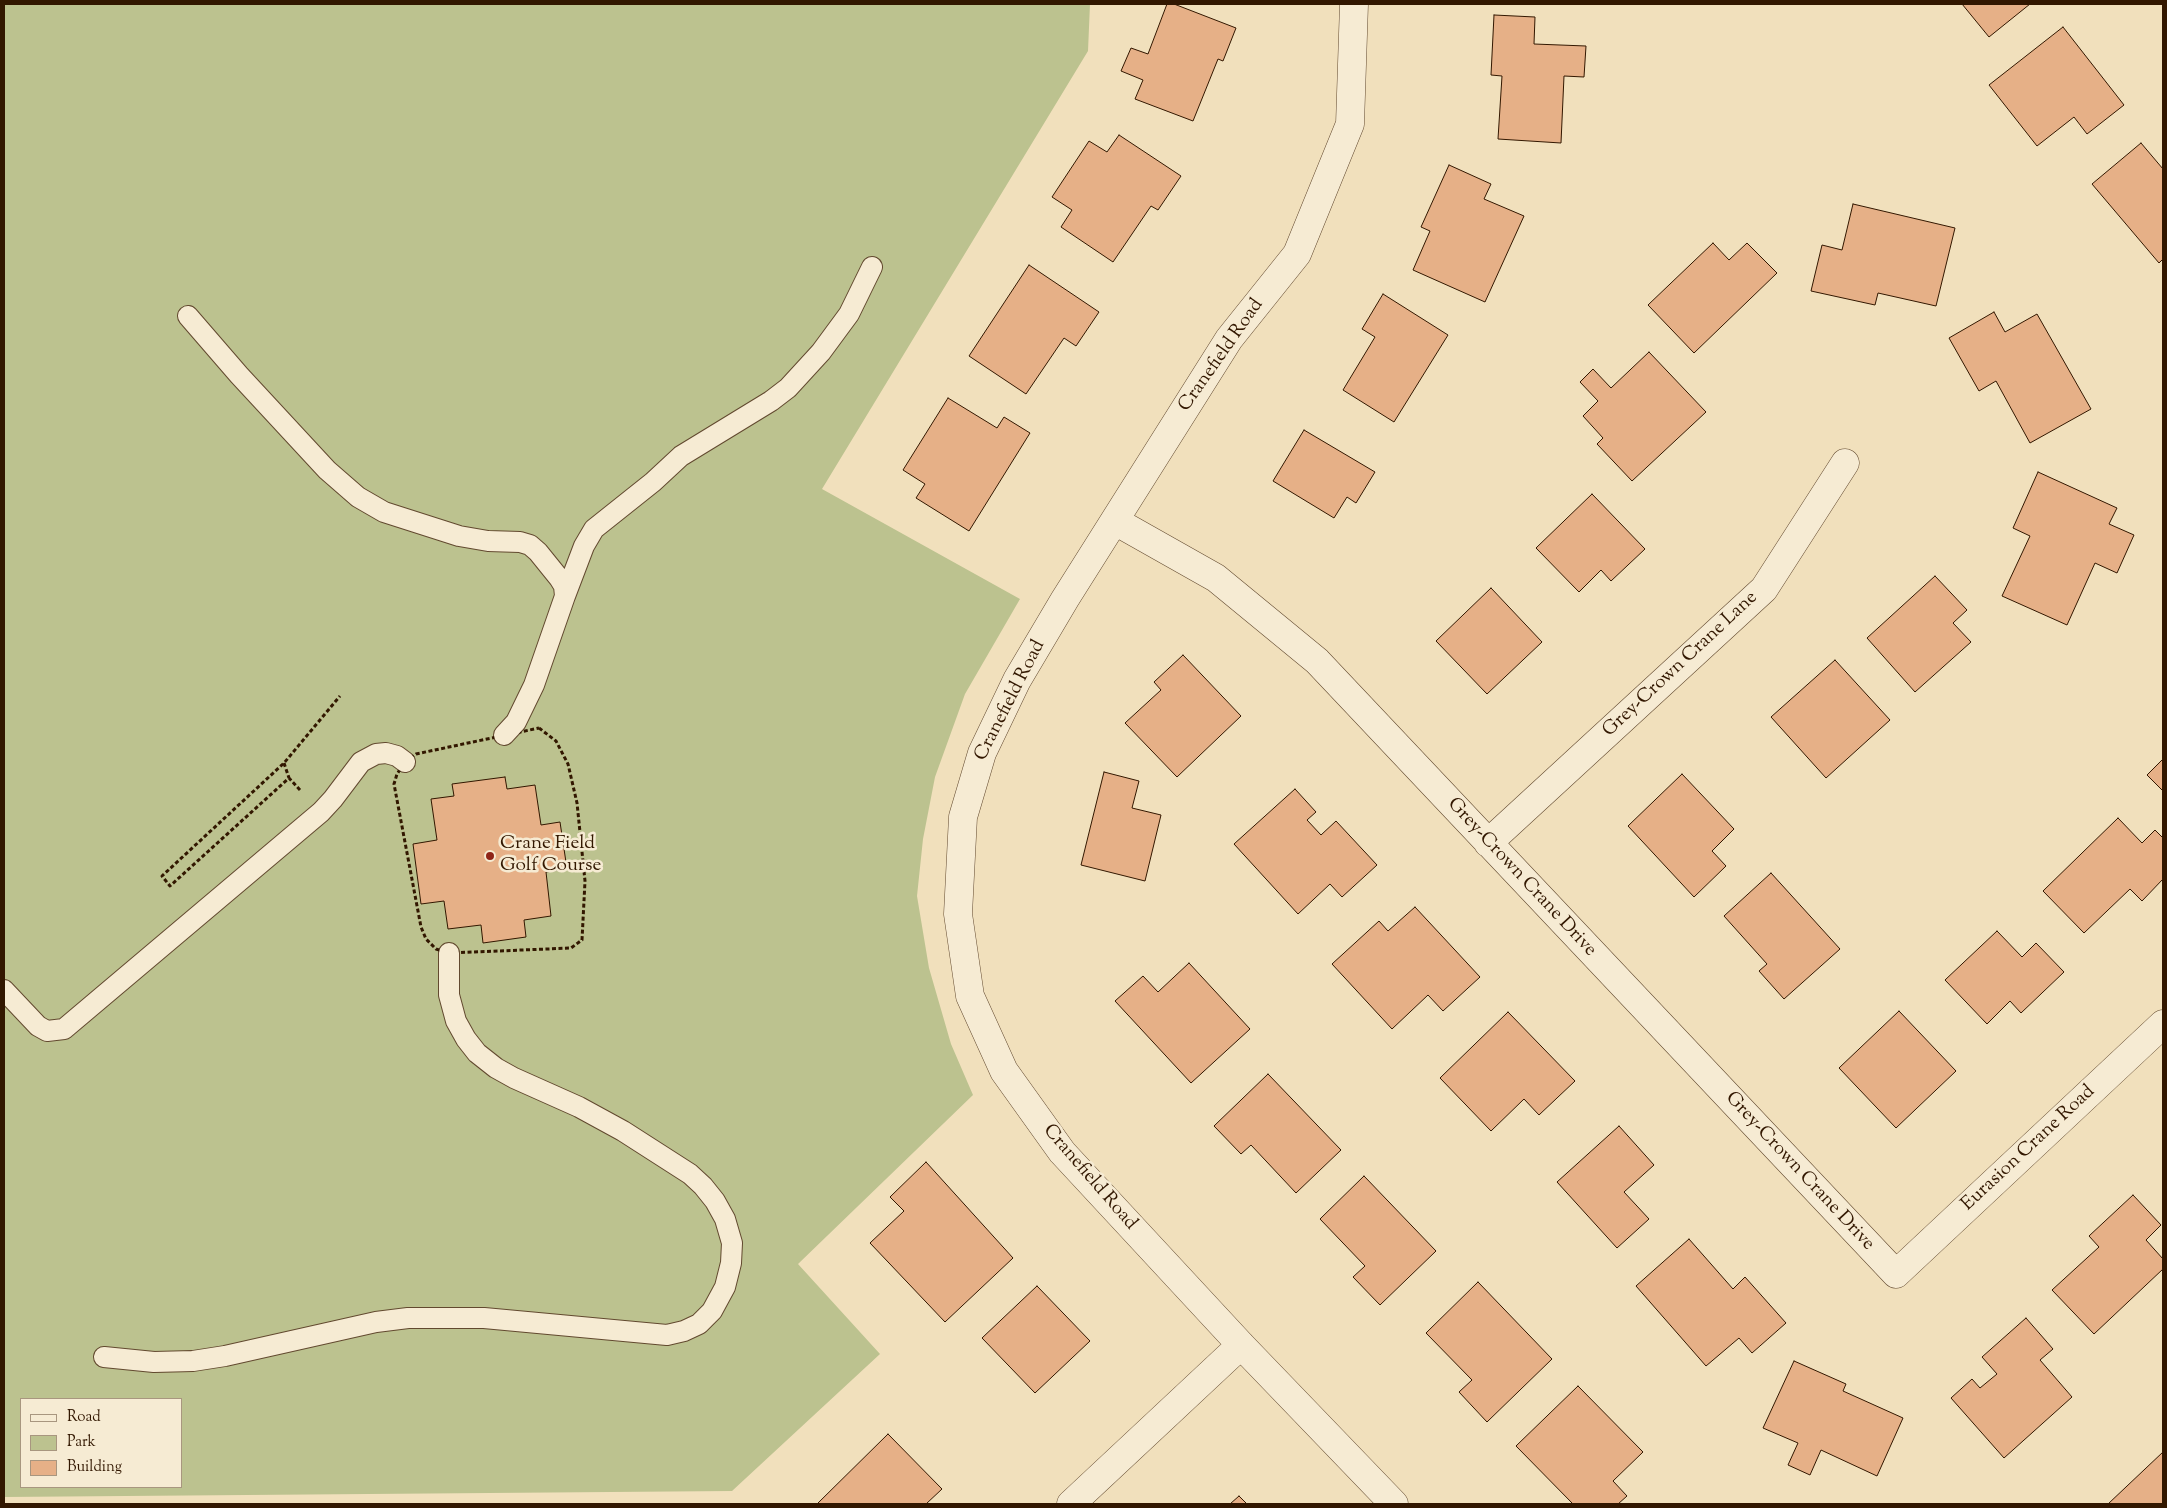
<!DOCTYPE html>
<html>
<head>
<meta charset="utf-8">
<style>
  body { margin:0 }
  #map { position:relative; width:2167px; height:1508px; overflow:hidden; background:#f1e0bc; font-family:"Sorts Mill Goudy",serif }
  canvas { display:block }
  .frame { position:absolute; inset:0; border:5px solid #321700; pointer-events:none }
  .legend { position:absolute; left:20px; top:1398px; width:162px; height:90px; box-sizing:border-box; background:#f6ebd3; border:1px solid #a8967f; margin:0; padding:6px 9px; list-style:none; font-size:15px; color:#321700 }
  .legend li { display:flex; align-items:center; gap:10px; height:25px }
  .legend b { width:25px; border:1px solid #a8967f }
</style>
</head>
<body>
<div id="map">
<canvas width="2167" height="1508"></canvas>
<div class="frame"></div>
<ul class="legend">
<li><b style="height:6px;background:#f6ebd3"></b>Road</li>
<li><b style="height:14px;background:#bcc28f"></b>Park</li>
<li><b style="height:14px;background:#e6b087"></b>Building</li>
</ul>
</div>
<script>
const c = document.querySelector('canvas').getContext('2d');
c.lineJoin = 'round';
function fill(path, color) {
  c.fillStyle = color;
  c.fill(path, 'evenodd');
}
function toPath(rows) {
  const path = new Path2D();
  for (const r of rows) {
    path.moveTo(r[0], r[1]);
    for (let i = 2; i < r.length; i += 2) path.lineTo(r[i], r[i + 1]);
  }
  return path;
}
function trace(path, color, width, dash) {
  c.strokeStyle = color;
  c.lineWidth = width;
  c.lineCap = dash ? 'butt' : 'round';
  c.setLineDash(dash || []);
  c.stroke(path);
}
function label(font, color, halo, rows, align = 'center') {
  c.font = font + ' "Sorts Mill Goudy",serif';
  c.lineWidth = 5;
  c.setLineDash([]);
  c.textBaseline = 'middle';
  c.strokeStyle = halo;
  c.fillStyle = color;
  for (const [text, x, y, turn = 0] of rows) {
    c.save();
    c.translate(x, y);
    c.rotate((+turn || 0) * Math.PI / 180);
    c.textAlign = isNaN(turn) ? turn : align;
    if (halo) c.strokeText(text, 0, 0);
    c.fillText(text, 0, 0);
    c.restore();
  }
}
fill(toPath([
  [4,4,1090,4,1088,51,822,489,1020,599,965,694,935,777,923,839,917,896,929,968,951,1044,973,1095,798,1264,880,1354,732,1491,4,1497],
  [21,1399,181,1399,181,1487,21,1487]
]), '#bcc28f');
const building = toPath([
  [1167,4,1174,4,1236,28,1223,61,1218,59,1193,121,1135,99,1143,80,1121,71,1131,48,1148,54,1167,4],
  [1962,4,2030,4,1989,37,1962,4],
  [1494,15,1535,17,1534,44,1586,46,1584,77,1564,76,1561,143,1498,139,1502,76,1491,75,1494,15],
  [2063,27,2124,105,2087,134,2074,117,2037,146,1989,85,2063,27],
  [1119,135,1181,176,1158,210,1151,206,1113,262,1061,227,1072,210,1052,197,1089,141,1107,152,1119,135],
  [2141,143,2163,169,2163,259,2159,263,2092,184,2141,143],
  [1449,165,1491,184,1484,199,1524,216,1485,302,1413,270,1430,231,1421,227,1449,165],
  [1853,204,1955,228,1936,306,1878,293,1875,305,1811,291,1822,245,1842,250,1853,204],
  [1713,243,1729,260,1747,243,1777,273,1694,353,1648,305,1713,243],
  [1029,265,1099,312,1076,346,1064,338,1026,394,969,356,1029,265],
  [1383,294,1448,335,1394,422,1343,390,1375,337,1362,329,1383,294],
  [1994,312,2005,332,2037,314,2091,409,2030,443,1996,381,1979,391,1949,338,1994,312],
  [1649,352,1706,412,1632,481,1597,444,1603,438,1583,416,1598,401,1580,382,1593,369,1611,388,1649,352],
  [948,398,997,428,1004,417,1030,433,969,531,916,498,925,484,903,470,948,398],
  [1304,430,1375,472,1356,503,1347,497,1334,518,1273,481,1304,430],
  [2038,472,2117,508,2109,524,2134,535,2117,573,2095,563,2067,625,2002,596,2030,536,2013,528,2038,472],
  [1592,494,1645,549,1611,581,1601,570,1579,592,1536,548,1592,494],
  [1935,576,1967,610,1953,623,1971,642,1915,692,1867,638,1935,576],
  [1491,588,1542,642,1487,694,1436,641,1491,588],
  [1183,655,1241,716,1177,777,1125,723,1161,690,1154,682,1183,655],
  [1835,660,1890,720,1826,778,1771,717,1835,660],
  [2163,759,2163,791,2147,775,2163,759],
  [1104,772,1139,781,1132,808,1161,815,1145,881,1081,865,1104,772],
  [1682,774,1734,829,1712,851,1726,866,1694,897,1628,826,1682,774],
  [505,777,507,789,535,785,541,825,560,822,567,869,546,872,551,916,524,920,526,937,483,943,481,925,448,929,444,901,421,904,413,844,437,840,431,799,454,796,452,784,505,777],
  [1295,789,1316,812,1307,820,1321,835,1336,821,1377,865,1342,897,1330,884,1298,914,1234,844,1295,789],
  [2118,818,2142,843,2155,830,2163,838,2163,879,2142,901,2130,889,2084,933,2043,891,2118,818],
  [1771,873,1840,949,1784,999,1759,971,1767,964,1724,916,1771,873],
  [1415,907,1480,977,1443,1011,1428,995,1392,1029,1332,964,1379,921,1388,931,1415,907],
  [1997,931,2022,957,2036,943,2064,972,2021,1013,2010,1001,1987,1024,1945,980,1997,931],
  [1189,963,1250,1029,1191,1083,1115,1001,1143,976,1158,992,1189,963],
  [1899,1011,1956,1071,1896,1128,1839,1068,1899,1011],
  [1508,1012,1575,1081,1539,1115,1524,1099,1491,1131,1440,1078,1508,1012],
  [1268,1074,1341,1150,1296,1193,1251,1145,1241,1154,1214,1126,1268,1074],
  [1619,1126,1654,1165,1624,1192,1649,1219,1617,1248,1557,1182,1619,1126],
  [926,1162,1013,1258,945,1322,870,1243,904,1211,890,1197,926,1162],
  [1364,1176,1436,1251,1380,1305,1353,1277,1365,1266,1320,1219,1364,1176],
  [2133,1195,2161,1225,2146,1240,2163,1259,2163,1269,2094,1334,2052,1290,2099,1247,2089,1236,2133,1195],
  [1689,1239,1733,1289,1745,1277,1786,1323,1752,1353,1739,1338,1706,1366,1636,1286,1689,1239],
  [1478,1282,1552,1359,1487,1422,1459,1392,1472,1380,1426,1333,1478,1282],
  [1037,1286,1090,1341,1035,1393,982,1338,1037,1286],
  [2026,1318,2053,1349,2040,1360,2072,1397,2004,1458,1951,1398,1972,1379,1980,1388,1997,1374,1982,1357,2026,1318],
  [1794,1361,1846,1384,1843,1391,1903,1418,1877,1476,1821,1450,1810,1475,1788,1465,1798,1443,1763,1428,1794,1361],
  [1578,1386,1643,1452,1613,1481,1627,1496,1618,1504,1573,1504,1516,1446,1578,1386],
  [888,1434,942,1489,926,1504,817,1504,888,1434],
  [2163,1452,2163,1504,2108,1504,2163,1452],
  [1239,1496,1247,1504,1230,1504,1239,1496]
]);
fill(building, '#e6b087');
trace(building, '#321700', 1);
const service = toPath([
  [188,316,239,375,327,470,358,497,384,512,459,536,488,541,520,542,530,545,538,552,559,578,564,586,565,596,534,685,516,722,504,735],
  [565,596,584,546,594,529,653,482,681,456,771,401,788,388,821,352,849,314,872,267],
  [4,990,38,1026,47,1031,64,1029,321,812,333,799,361,762,376,754,386,753,397,756,405,762],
  [104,1357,154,1362,193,1361,225,1356,376,1322,408,1318,484,1318,667,1335,684,1331,699,1324,712,1311,725,1287,731,1263,732,1243,725,1219,715,1201,703,1186,690,1174,623,1131,579,1107,514,1078,496,1068,477,1053,466,1039,456,1021,449,995,449,953]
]);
const minor = toPath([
  [1354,4,1350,124,1297,254,1229,339,1065,599,1017,680,982,753,963,817,958,914,970,996,1004,1071,1062,1152,1241,1345,1394,1504],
  [1115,521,1216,578,1317,661,1896,1274,2163,1024],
  [1488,843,1764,589,1845,463],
  [1071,1504,1241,1345]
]);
trace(service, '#62492f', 22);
trace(minor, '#62492f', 29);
trace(toPath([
  [539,728,556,741,568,764,577,803,585,881,582,940,571,948,449,953,436,949,426,939,421,927,394,784,397,774,405,762,416,754,539,728],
  [284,763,289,778],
  [300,790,289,778,170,886,162,876,284,763,340,696]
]), '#321700', 3, [4, 2.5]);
trace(service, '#f6ebd3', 20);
trace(minor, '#f6ebd3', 28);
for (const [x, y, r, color] of [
  [490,856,5,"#8f2418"]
]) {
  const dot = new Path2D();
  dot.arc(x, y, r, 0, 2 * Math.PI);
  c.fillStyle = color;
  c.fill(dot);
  trace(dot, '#f6ebd3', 2);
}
label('19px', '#321700', '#f6ebd3', [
  ["Cranefield Road",1222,356,-55],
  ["Grey-Crown Crane Lane",1681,665,-43],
  ["Cranefield Road",1011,701,-63],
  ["Grey-Crown Crane Drive",1521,878,47],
  ["Eurasion Crane Road",2029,1149,-43],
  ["Grey-Crown Crane Drive",1799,1172,47],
  ["Cranefield Road",1089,1178,49]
]);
label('19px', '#321700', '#f6ebd3', [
  ["Crane Field",500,845],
  ["Golf Course",500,867]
], 'left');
</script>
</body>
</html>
